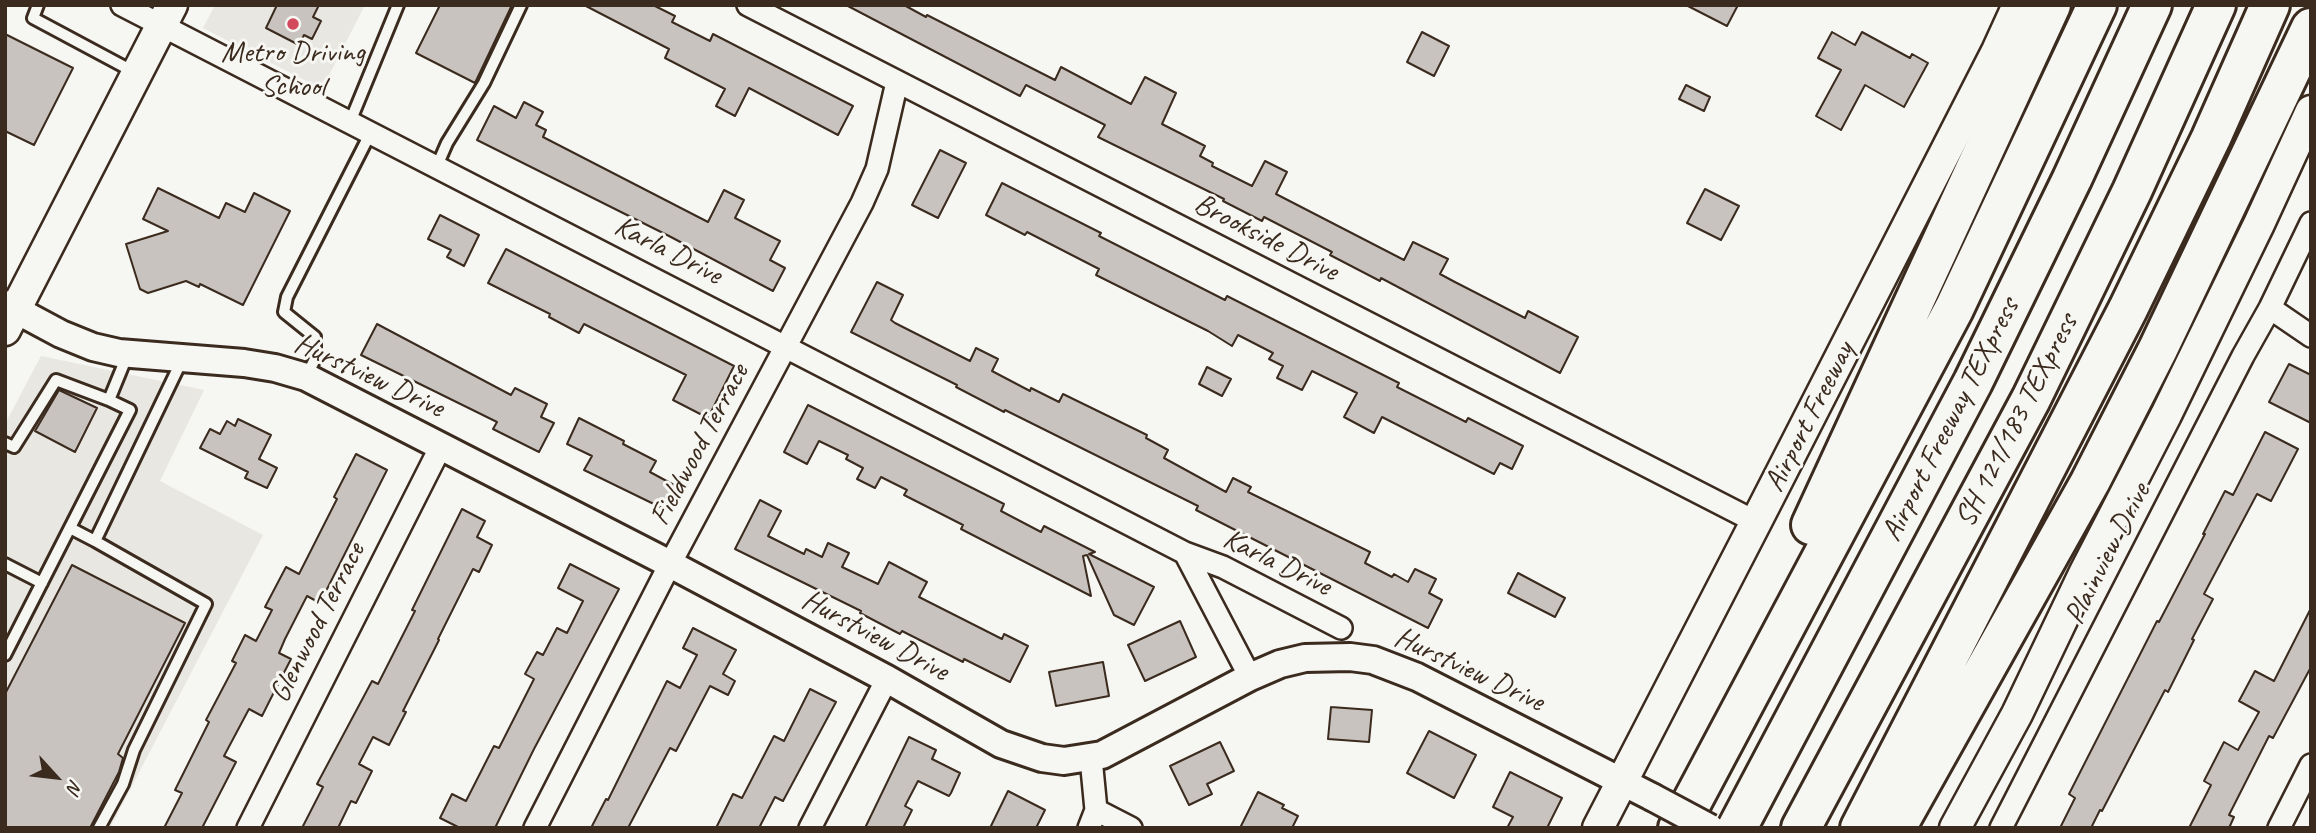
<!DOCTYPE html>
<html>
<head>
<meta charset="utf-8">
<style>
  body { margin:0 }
  #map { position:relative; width:2316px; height:833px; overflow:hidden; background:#f6f6f2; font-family:Caveat,sans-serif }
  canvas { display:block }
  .frame { position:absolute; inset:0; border:7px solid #3b2a1e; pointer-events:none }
  .north { position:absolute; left:21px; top:742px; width:70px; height:70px; -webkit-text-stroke:5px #f6f6f2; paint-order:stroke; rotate:117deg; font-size:19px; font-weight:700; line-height:28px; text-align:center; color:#3b2a1e }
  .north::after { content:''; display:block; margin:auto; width:24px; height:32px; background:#3b2a1e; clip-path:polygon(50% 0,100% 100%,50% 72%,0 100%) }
</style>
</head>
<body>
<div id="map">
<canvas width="2316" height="833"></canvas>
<div class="frame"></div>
<div class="north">N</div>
</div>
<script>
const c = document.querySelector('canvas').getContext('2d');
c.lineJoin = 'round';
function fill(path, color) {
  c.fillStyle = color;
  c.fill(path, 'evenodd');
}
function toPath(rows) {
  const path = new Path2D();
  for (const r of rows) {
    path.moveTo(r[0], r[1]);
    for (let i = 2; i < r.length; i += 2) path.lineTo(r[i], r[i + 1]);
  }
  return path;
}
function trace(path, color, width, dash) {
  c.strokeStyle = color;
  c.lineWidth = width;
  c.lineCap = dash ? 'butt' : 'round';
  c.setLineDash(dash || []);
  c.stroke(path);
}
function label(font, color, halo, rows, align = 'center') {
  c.font = font + ' Caveat,sans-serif';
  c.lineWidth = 6;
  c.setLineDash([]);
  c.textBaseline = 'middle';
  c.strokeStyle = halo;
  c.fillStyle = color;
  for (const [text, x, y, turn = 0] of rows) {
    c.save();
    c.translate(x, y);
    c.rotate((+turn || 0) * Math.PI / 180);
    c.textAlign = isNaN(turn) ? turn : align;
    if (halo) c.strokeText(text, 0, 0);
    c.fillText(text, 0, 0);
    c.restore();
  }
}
fill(toPath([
  [215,5,365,5,322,89,203,28],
  [41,356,204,390,160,481,263,535,110,828,5,828,5,424]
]), '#e8e7e2');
const building = toPath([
  [277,5,319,5,313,17,321,21,312,39,304,35,299,45,266,28,277,5],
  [440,5,512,5,475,83,416,53,440,5],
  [584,5,653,5,675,16,672,22,710,41,713,34,853,106,838,135,749,88,735,116,716,106,725,89,665,58,669,49,584,5],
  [846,5,904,5,926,17,927,15,1055,80,1061,67,1131,104,1145,77,1176,93,1162,124,1205,146,1200,156,1213,163,1212,166,1252,186,1265,161,1287,172,1276,194,1404,260,1413,242,1448,259,1440,274,1453,281,1525,318,1528,311,1578,337,1560,373,1381,278,1380,281,1330,255,1332,252,1264,217,1262,221,1223,201,1224,199,1098,137,1105,125,1026,85,1020,96,846,5],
  [1686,5,1738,5,1727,26,1686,5],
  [1422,32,1449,46,1434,76,1407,62,1422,32],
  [1832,32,1855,45,1862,32,1910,58,1912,54,1928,63,1904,107,1865,85,1841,130,1816,116,1841,70,1818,58,1832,32],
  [5,34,73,68,34,145,5,131,5,34],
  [1686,85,1710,97,1704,111,1679,99,1686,85],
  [524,102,543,112,536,125,546,130,543,137,708,222,724,190,744,200,735,218,780,241,770,260,785,268,773,291,669,236,477,140,494,106,516,118,524,102],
  [940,150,966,163,938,218,912,205,940,150],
  [1002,183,1101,233,1099,236,1225,300,1227,296,1399,383,1397,387,1466,422,1468,418,1523,446,1512,469,1500,463,1494,474,1382,417,1374,433,1344,417,1357,393,1312,371,1302,390,1277,378,1283,366,1269,359,1273,353,1238,335,1232,346,1208,331,1096,275,1099,269,1027,232,1025,235,986,215,1002,183],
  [158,188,219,218,226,203,245,212,254,193,290,211,243,305,200,284,199,287,186,281,148,293,140,289,126,244,168,231,143,219,158,188],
  [1705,189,1739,206,1721,240,1687,223,1705,189],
  [440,215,479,235,464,266,447,257,451,250,428,239,440,215],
  [506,249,734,366,708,418,673,400,686,375,584,324,579,333,549,317,550,314,488,283,506,249],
  [877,282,903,295,891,320,895,323,970,361,976,348,998,359,992,371,1030,391,1031,388,1059,402,1063,394,1147,435,1146,438,1168,450,1164,458,1226,492,1233,478,1251,487,1248,492,1370,552,1365,563,1392,577,1394,574,1408,582,1415,569,1436,579,1429,593,1442,600,1428,628,1196,510,1198,506,1005,410,1004,412,956,387,957,385,851,332,877,282],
  [377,324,511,395,515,388,547,404,541,417,554,423,539,452,493,429,497,422,361,355,377,324],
  [2289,364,2311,375,2311,423,2269,402,2289,364],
  [1207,367,1231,379,1222,396,1199,384,1207,367],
  [59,390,97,408,75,452,35,431,59,390],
  [808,405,1004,504,1001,511,1041,532,1044,526,1095,552,1089,554,1154,587,1134,625,1114,615,1087,555,1083,556,1091,596,961,529,963,525,904,495,907,490,881,477,875,488,857,479,863,468,846,459,848,455,819,441,807,464,784,452,808,405],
  [579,418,624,441,623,444,656,461,650,472,674,485,662,508,584,470,592,456,567,444,579,418],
  [238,419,271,435,259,459,277,468,267,488,245,478,248,472,200,448,210,429,220,434,227,421,235,426,238,419],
  [2265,432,2298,449,2271,501,2257,494,2204,594,2213,599,2192,639,2194,640,2168,692,2165,690,2102,811,2100,810,2091,828,2060,828,2075,798,2069,794,2157,621,2159,622,2205,534,2203,534,2225,491,2233,495,2265,432],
  [356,454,387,470,320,603,307,596,285,639,279,653,291,659,269,702,262,716,249,709,224,756,236,762,202,828,164,828,182,793,175,790,209,722,206,720,236,663,232,661,245,635,256,641,272,610,265,607,286,567,299,574,337,499,334,497,356,454],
  [760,500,781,511,768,536,804,554,806,549,822,557,828,543,849,553,842,567,878,584,889,562,927,582,919,597,1002,639,1004,634,1028,646,1010,682,964,659,963,662,902,631,900,634,860,613,861,611,735,549,760,500],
  [462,509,485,521,477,537,492,545,479,572,473,569,438,639,439,640,403,711,406,712,389,745,373,737,359,764,372,771,356,803,351,801,338,828,302,828,323,787,317,784,372,681,378,684,415,611,412,610,462,509],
  [570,564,619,589,534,749,495,828,460,828,440,818,452,794,466,801,494,746,499,748,534,679,525,674,537,652,543,655,557,628,567,633,583,601,558,588,570,564],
  [72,565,185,623,118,754,123,758,119,772,90,828,5,828,5,694,72,565],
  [1518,573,1565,598,1555,617,1508,593,1518,573],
  [2311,608,2311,667,2273,738,2269,736,2229,815,2234,817,2229,828,2189,828,2211,785,2204,781,2224,742,2238,750,2259,712,2239,701,2255,671,2274,681,2311,608],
  [1180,621,1196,657,1145,681,1128,645,1180,621],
  [693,628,736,650,723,674,735,681,728,695,710,686,676,751,670,748,628,828,591,828,606,799,608,800,667,681,680,688,697,655,683,648,693,628],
  [1103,662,1109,696,1056,706,1049,672,1103,662],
  [810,689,836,702,783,801,775,797,759,828,716,828,733,794,742,798,774,736,784,741,810,689],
  [1331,707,1372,710,1369,742,1328,739,1331,707],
  [1429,731,1476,755,1454,798,1407,773,1429,731],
  [909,737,936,750,932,759,960,773,951,793,949,796,918,781,905,806,912,810,903,828,865,828,909,737],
  [1220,742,1234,771,1207,784,1212,794,1189,805,1170,766,1220,742],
  [1510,772,1562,798,1547,828,1507,828,1513,817,1493,807,1510,772],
  [1008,791,1045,810,1036,828,990,828,1008,791],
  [1258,792,1284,805,1282,808,1298,816,1292,828,1240,828,1258,792]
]);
fill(building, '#c8c3be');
trace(building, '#3b2a1e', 2);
const service = toPath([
  [38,5,33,18,134,72],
  [350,122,398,5],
  [437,166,447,143,484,83,521,5],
  [306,377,315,359,315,337,284,312,287,297,371,132],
  [5,443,14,447,56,380,109,400],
  [70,528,95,541,182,360],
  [95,541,206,604,134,750,123,784,99,828],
  [5,564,42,583],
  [5,655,130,410,109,400,127,356]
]);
const minor = toPath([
  [122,5,1185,553,1250,677],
  [748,5,1756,522],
  [2270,308,2311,336],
  [1185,553,1223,567,1341,628],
  [1096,810,1131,828],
  [248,828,441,446],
  [535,828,670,564,862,203,877,169,897,82],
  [810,828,887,679],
  [1089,828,1096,810,1091,758],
  [2001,828,2243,356,2270,308,2311,223],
  [2279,828,2311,765]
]);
const tertiary = toPath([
  [5,304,61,334,93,347,119,353,244,363,275,368,306,377,670,564,887,679,1001,744,1042,758,1064,761,1102,755,1250,677,1280,664,1305,658,1350,657,1373,660,1417,677,1652,797]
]);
const secondary = toPath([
  [5,330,172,5],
  [1598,828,1756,522,1997,51,2018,5],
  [1955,828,2017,714,2084,574,2166,415,2259,224,2311,111]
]);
const motorway = toPath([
  [1811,525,2051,5],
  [1678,828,1954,309,2097,5],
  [1737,828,1973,382,2072,179,2152,5],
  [1801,828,2031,399,2132,191,2216,5],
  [1860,828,2128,309,2211,138,2270,5],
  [1896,828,2090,482,2158,349,2311,28]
]);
trace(service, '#3b2a1e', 16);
trace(minor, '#3b2a1e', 26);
trace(tertiary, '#3b2a1e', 32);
trace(secondary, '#3b2a1e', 35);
trace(motorway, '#3b2a1e', 44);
trace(service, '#f6f6f2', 10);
trace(minor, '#f6f6f2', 21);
trace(tertiary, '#f6f6f2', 26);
trace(secondary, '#f6f6f2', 30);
trace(motorway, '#f6f6f2', 38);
const tertiaryBridge = toPath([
  [1652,797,1710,828]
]);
trace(tertiaryBridge, '#3b2a1e', 32, []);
trace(tertiaryBridge, '#f6f6f2', 26);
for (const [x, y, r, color] of [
  [293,24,7,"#d1495b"]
]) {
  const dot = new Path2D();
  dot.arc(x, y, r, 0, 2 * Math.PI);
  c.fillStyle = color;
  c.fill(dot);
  trace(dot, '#f6f6f2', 2.5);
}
label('30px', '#3b2a1e', '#f6f6f2', [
  ["Metro Driving",293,53],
  ["School",293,87]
]);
label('30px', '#3b2a1e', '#f6f6f2', [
  ["Brookside Drive",1266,238,27],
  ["Karla Drive",668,251,27],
  ["Hurstview Drive",369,376,25],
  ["Airport Freeway",1810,417,-63],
  ["Airport Freeway TEXpress",1951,420,-63],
  ["SH 121/183 TEXpress",2017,421,-63],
  ["Fieldwood Terrace",700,445,-62],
  ["Plainview Drive",2108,554,-63],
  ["Karla Drive",1277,563,26],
  ["Glenwood Terrace",318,623,-63],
  ["Hurstview Drive",875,636,28],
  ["Hurstview Drive",1469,670,25]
]);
</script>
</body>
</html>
